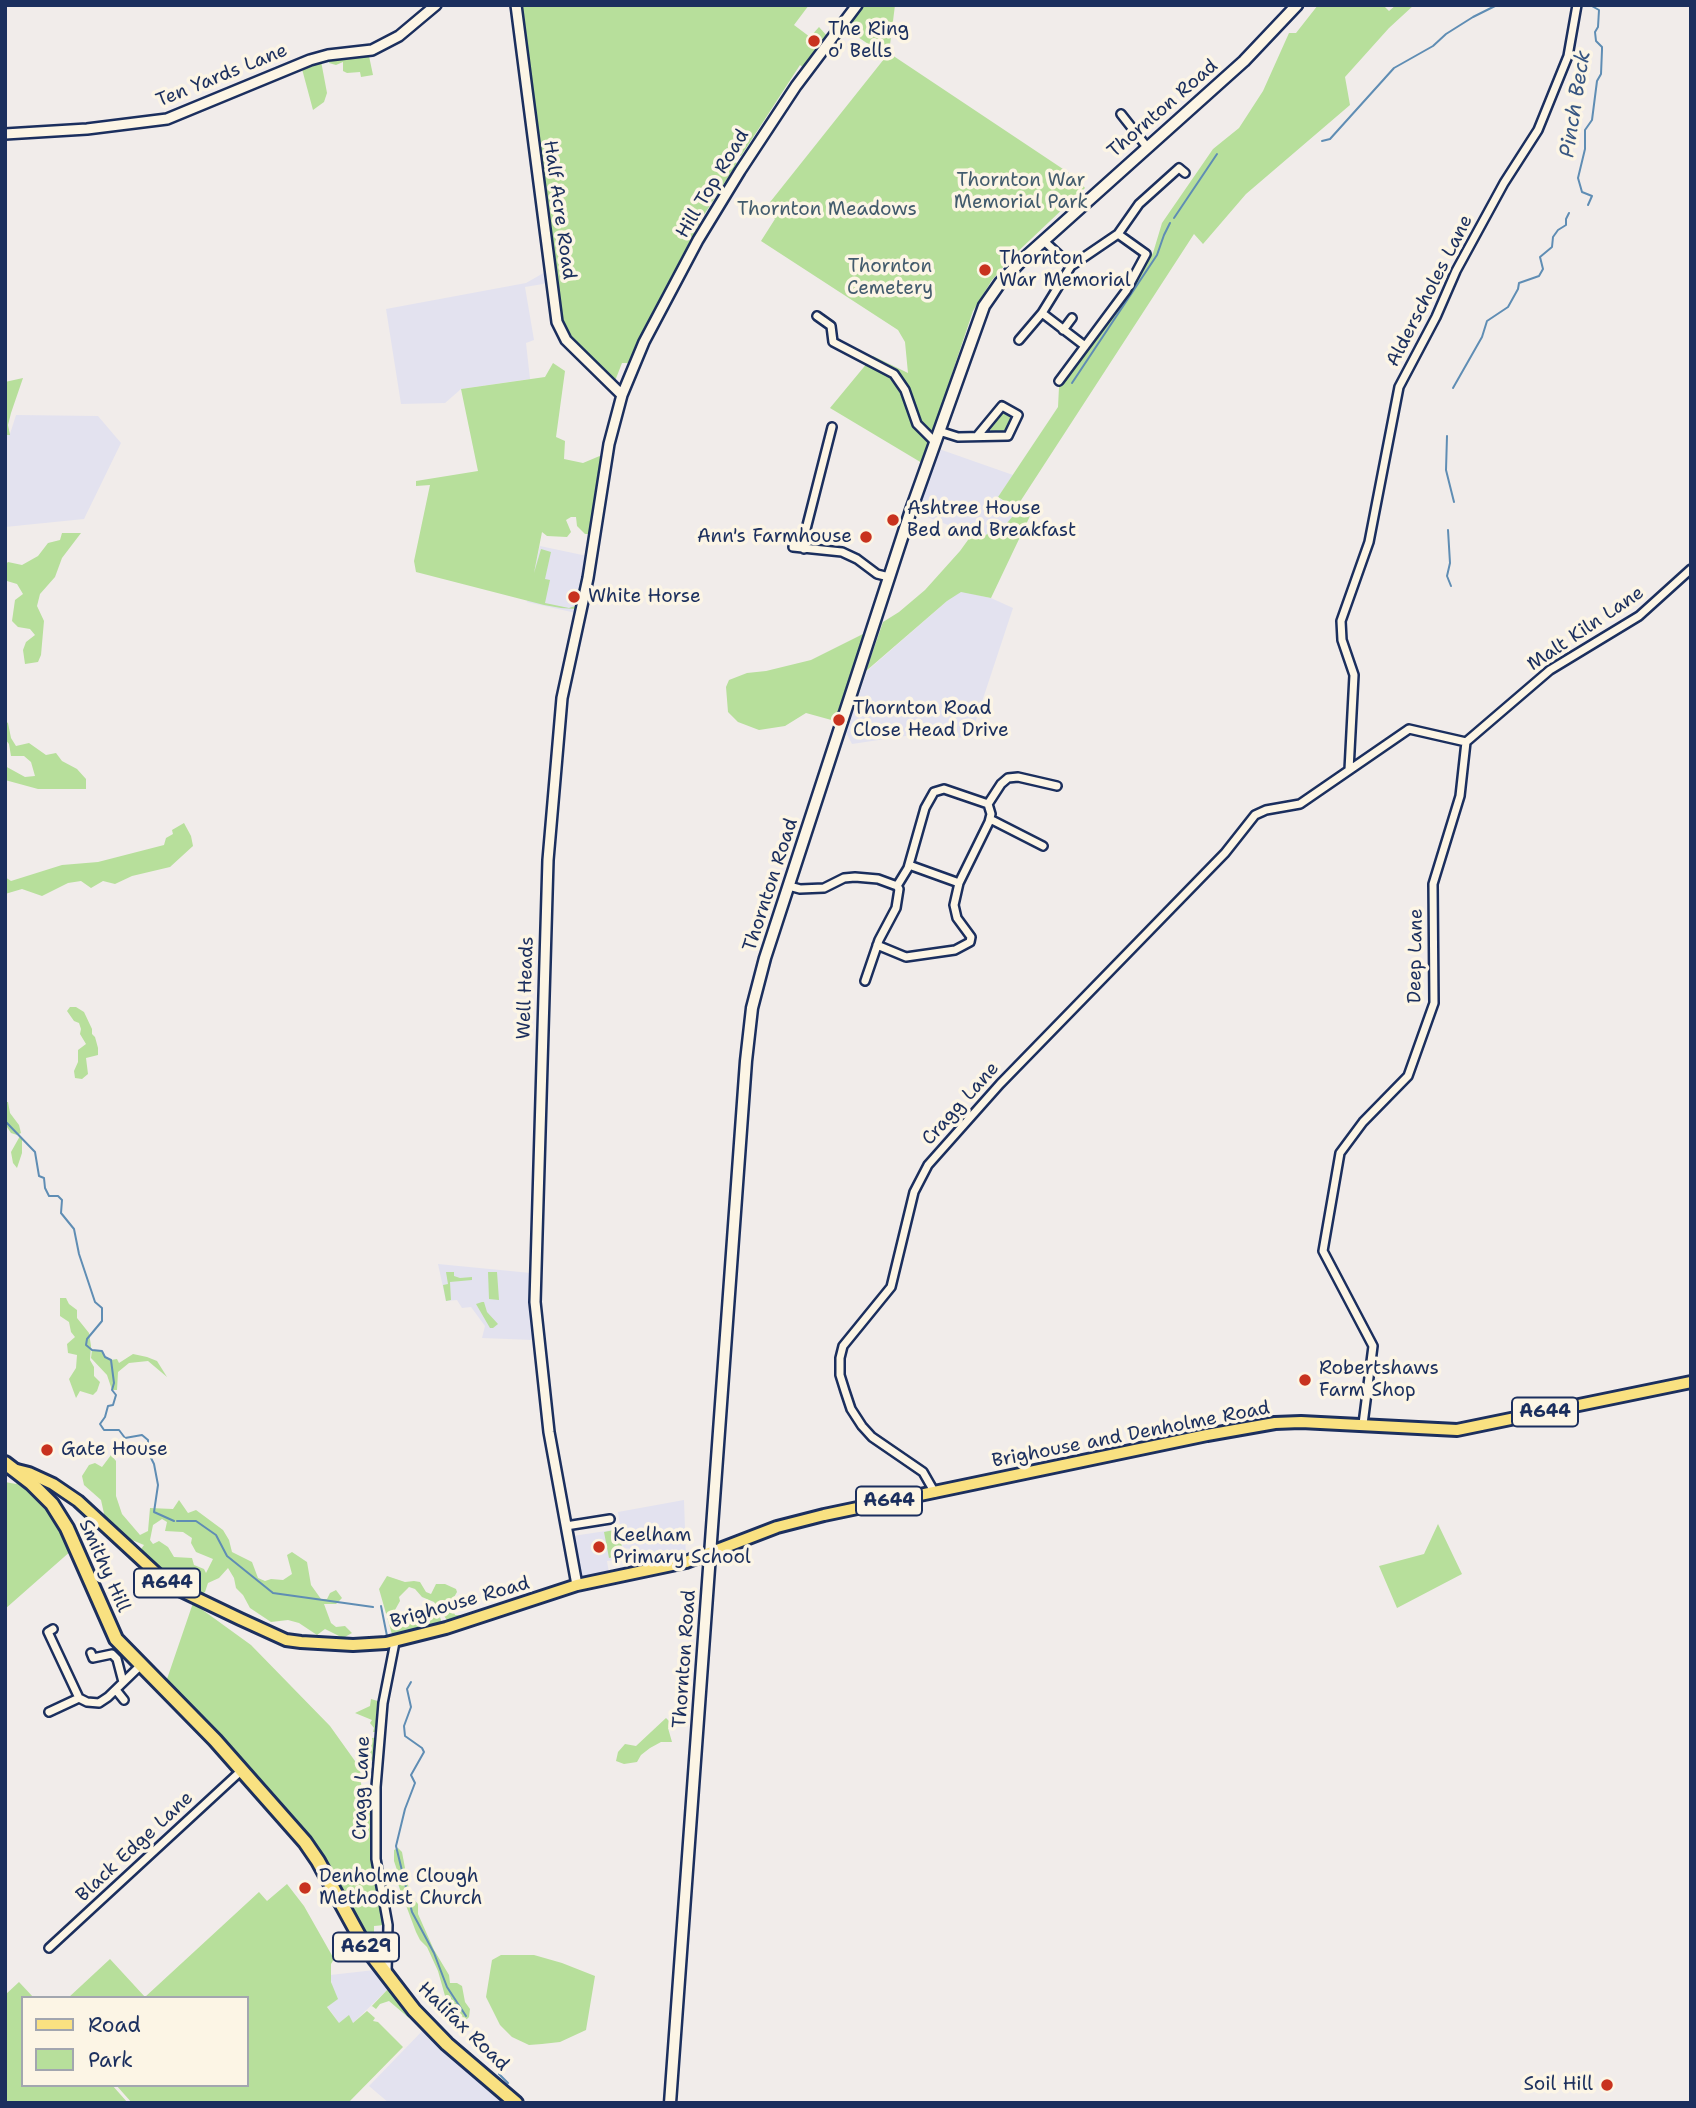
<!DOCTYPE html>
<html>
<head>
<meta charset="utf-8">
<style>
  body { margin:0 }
  #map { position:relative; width:1696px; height:2108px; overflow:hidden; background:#f1ecea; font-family:"Shantell Sans",sans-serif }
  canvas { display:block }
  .frame { position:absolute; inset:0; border:7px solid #1b2f5e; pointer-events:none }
  .legend { position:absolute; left:21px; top:1996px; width:228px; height:91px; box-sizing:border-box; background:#fcf5e5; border:2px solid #a2a6af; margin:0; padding:9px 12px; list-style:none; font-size:21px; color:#1b2f5e }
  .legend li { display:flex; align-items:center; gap:14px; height:35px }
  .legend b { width:35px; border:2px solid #a2a6af }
</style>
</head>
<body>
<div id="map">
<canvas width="1696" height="2108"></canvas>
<div class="frame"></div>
<ul class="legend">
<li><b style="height:9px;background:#f9e181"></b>Road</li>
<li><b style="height:19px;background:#b7df9b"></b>Park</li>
</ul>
</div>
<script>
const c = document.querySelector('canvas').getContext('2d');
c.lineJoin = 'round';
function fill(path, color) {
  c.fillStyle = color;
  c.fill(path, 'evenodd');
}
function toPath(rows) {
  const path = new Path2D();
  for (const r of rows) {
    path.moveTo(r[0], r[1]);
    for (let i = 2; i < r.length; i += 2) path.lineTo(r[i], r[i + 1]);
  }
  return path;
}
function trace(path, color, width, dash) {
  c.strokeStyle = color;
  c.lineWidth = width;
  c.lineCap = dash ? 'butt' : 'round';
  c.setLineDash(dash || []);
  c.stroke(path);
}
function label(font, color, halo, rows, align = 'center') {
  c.font = font + ' "Shantell Sans",sans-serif';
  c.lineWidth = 7;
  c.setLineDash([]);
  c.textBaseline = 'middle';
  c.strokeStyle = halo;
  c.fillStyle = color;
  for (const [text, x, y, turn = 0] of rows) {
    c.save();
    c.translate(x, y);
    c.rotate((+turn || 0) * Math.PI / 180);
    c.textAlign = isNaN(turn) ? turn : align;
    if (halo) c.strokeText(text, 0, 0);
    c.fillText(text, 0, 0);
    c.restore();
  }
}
fill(toPath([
  [547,271,549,283,525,287,534,340,526,343,530,379,461,389,445,403,401,404,386,309,526,283],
  [16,415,98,416,121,443,84,519,5,527,5,435,10,434],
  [939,449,1013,475,998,497,1017,511,1007,524,1000,524,982,538,917,513],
  [540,546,587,556,576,613,527,602],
  [961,591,991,598,1013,608,970,738,912,735,852,744,846,732,867,671,947,601],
  [438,1264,531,1273,533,1340,482,1338,485,1326,471,1307,462,1308,457,1300,446,1301],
  [684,1500,686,1559,653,1566,651,1553,634,1556,632,1549,623,1548,624,1559,607,1561,609,1573,581,1579,573,1536,619,1529,623,1548,618,1512],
  [375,1970,388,1989,353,2023,339,2023,327,2006,337,1999,333,1990,330,1975],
  [426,2027,513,2103,389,2103,369,2086]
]), '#e3e2ef');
fill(toPath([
  [522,5,809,5,794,25,810,37,819,27,828,37,804,68,800,65,741,156,727,148,722,154,737,163,702,218,653,311,628,363,622,363,615,381,571,338,562,322],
  [862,5,895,5,889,53,1078,179,1085,188,1012,257,992,280,973,311,922,463,830,408,873,356,908,373,905,342,898,330,761,241,775,219,763,211,888,54,880,52,846,29],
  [1318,5,1383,5,1389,11,1396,5,1414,5,1389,28,1345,77,1350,105,1246,194,1203,244,1194,234,1016,508,998,497,1058,407,1059,387,1123,301,1153,253,1162,223,1213,149,1239,128,1263,91,1289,33,1296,33],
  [369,56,373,75,361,77,360,72,347,73,343,71,343,62,336,65,329,63,330,58],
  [321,61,327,93,324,102,313,110,302,69],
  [553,363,565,371,556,437,565,441,564,459,583,463,602,455,589,534,585,534,577,526,576,517,571,517,566,520,571,532,567,537,547,536,542,532,534,573,541,549,551,552,545,579,550,580,545,603,569,608,575,606,581,579,585,580,576,609,561,608,544,605,416,572,414,561,430,485,416,486,416,481,478,471,461,389,545,377],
  [23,378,11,413,8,425,10,435,5,435,5,382],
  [1000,409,1018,415,1006,434,993,433,990,430],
  [1017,511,1030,516,991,598,961,592,947,601,866,671,883,622,899,612,925,590,960,551,973,533,982,538,1000,524,1007,523],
  [62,533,81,533,62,558,55,577,40,594,37,606,44,621,41,655,38,662,25,664,23,650,26,642,35,635,30,629,18,627,12,621,15,600,23,594,17,584,7,581,5,583,5,565,8,562,22,565,38,556,48,543,60,540],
  [865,633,835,721,806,713,785,726,759,730,738,722,728,712,726,687,729,680,747,673,766,671,811,660],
  [5,721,8,723,11,738,16,746,29,743,46,755,56,753,62,761,77,769,86,779,86,789,38,789,5,780,5,766,25,777,35,776,31,762,24,756,11,756,9,744,5,739],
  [184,823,191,836,193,846,170,867,132,876,115,884,103,881,91,888,81,881,68,883,42,896,22,889,5,894,5,877,11,881,62,865,98,862,164,845,166,838,173,834,172,830],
  [70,1007,76,1007,84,1012,92,1029,92,1034,95,1037,98,1048,98,1055,86,1058,88,1074,82,1079,75,1078,74,1071,78,1062,78,1050,86,1044,80,1034,81,1029,79,1023,74,1021,67,1011],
  [5,1102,8,1102,10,1113,19,1125,21,1133,17,1135,11,1133,5,1124],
  [20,1136,22,1138,22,1153,17,1168,13,1163,11,1152],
  [446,1272,454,1272,454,1276,460,1278,472,1277,472,1280,450,1282,451,1300,446,1301,443,1285,448,1284],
  [488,1272,497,1272,499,1300,489,1299],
  [60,1298,66,1298,69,1304,77,1310,77,1318,89,1333,91,1346,90,1360,94,1367,94,1376,100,1382,97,1391,93,1395,80,1391,76,1398,69,1379,76,1368,77,1355,68,1353,67,1344,75,1337,71,1332,69,1322,60,1316],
  [482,1302,484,1302,487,1312,498,1324,493,1328,490,1328,476,1304],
  [92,1350,102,1351,105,1357,111,1360,117,1359,119,1363,133,1354,147,1357,157,1361,167,1377,148,1361,129,1363,118,1372,117,1390,112,1390,107,1375,91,1358],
  [111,1455,116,1461,116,1496,122,1514,140,1535,148,1531,150,1508,173,1509,179,1500,188,1513,196,1510,223,1530,229,1540,232,1552,252,1562,258,1578,265,1581,271,1579,283,1580,292,1574,287,1555,292,1552,307,1562,311,1585,321,1599,327,1599,330,1593,336,1590,342,1598,336,1604,324,1604,331,1623,336,1627,345,1626,352,1633,343,1638,325,1629,317,1635,299,1623,288,1620,271,1622,250,1608,243,1595,236,1588,234,1578,228,1568,219,1578,208,1583,205,1592,201,1596,163,1575,142,1556,141,1549,144,1545,127,1538,105,1518,101,1500,84,1485,82,1476,89,1465,95,1463,102,1467],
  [162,1519,167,1522,165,1531,183,1532,192,1538,191,1543,196,1552,213,1559,206,1573,204,1569,194,1565,192,1558,174,1557,168,1547,159,1541,153,1544,150,1540,153,1525],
  [18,1481,27,1487,47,1509,72,1550,5,1609,5,1482,16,1484],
  [1438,1524,1462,1574,1397,1608,1379,1566,1424,1554],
  [619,1529,623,1555,609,1558,604,1532],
  [387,1576,405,1582,414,1581,420,1582,426,1592,431,1594,436,1584,445,1584,456,1589,457,1592,449,1606,453,1609,455,1615,467,1615,468,1617,449,1623,434,1602,422,1597,415,1589,409,1587,399,1597,400,1601,395,1610,397,1616,412,1621,415,1619,419,1623,427,1619,431,1606,437,1609,441,1620,439,1626,393,1638,379,1589],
  [193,1603,251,1645,330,1726,360,1768,362,1796,372,1795,373,1856,385,1925,374,1926,374,1937,371,1941,321,1852,319,1853,143,1659,167,1679],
  [371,1699,381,1702,377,1732,373,1732,374,1728,370,1723,372,1720,355,1713,370,1706],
  [666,1718,670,1722,671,1719,673,1726,668,1728,672,1742,661,1742,650,1748,641,1755,637,1762,624,1764,616,1761,618,1752,625,1744,636,1746],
  [377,1737,375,1761,372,1761,360,1745,368,1739],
  [398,1848,402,1852,410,1895,418,1904,418,1914,434,1950,449,1975,450,1983,457,1983,462,1986,465,2002,470,2009,469,2017,465,2021,453,2014,453,2008,447,2003,438,1971,427,1947,420,1940,416,1932,398,1884,398,1873,394,1861,394,1850],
  [287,1884,304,1906,334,1959,331,1964,331,1982,338,1999,327,2007,339,2023,349,2015,353,2023,367,2011,375,2018,373,2021,378,2022,403,2047,348,2103,132,2103,116,2085,247,2085,247,1998,68,1998,110,1959,145,1997,259,1892,267,1901],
  [501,1955,534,1955,562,1963,595,1976,586,2030,560,2042,542,2044,529,2045,512,2037,500,2025,486,1997,492,1960],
  [19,1982,34,1998,23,1998,23,2085,112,2085,128,2103,5,2103,5,1995],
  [388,1989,411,2017,409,2018,389,2001,380,2004,376,2009,372,2006,370,2008]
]), '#b7df9b');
trace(toPath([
  [1322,141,1330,139,1394,68,1433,46,1446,34,1473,17,1497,5],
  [1588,205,1592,196,1582,192,1578,178,1585,149,1585,130,1592,120,1597,81,1601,74,1602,50,1602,47,1596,41,1595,32,1598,27,1599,10,1590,5],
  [1174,218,1217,154],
  [1072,383,1157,255,1164,235,1170,223],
  [1453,388,1482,337,1487,321,1508,307,1518,289,1519,283,1539,276,1543,269,1540,257,1552,247,1553,237,1558,230,1566,225,1566,219,1569,213],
  [1447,436,1446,470,1454,502],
  [1448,530,1450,563,1447,576,1451,586],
  [5,1121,35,1152,39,1176,44,1178,45,1188,49,1196,58,1196,62,1200,61,1213,74,1229,79,1254,95,1302,102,1308,102,1321,87,1339,86,1345,92,1350,102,1351,105,1357,111,1360,114,1383,112,1390,116,1395,113,1405,108,1406,105,1417,100,1424,104,1430,119,1430,125,1438,142,1435,148,1440,148,1452,154,1464,158,1485,154,1512,174,1521],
  [177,1521,196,1521,216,1535,227,1556,273,1593,373,1607],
  [381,1606,387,1636],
  [411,1682,407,1689,411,1707,404,1726,405,1736,422,1748,424,1752,411,1775,415,1783,405,1809,396,1846,412,1912,434,1953,447,1987,466,2016],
  [499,2074,508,2083]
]), '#5f8db4', 2);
const minor = toPath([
  [1121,114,1147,147],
  [1071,266,1118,234,1139,204,1179,168,1185,173],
  [1042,313,1085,346],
  [817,316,831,326,833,342,894,374,905,390,917,424,935,442],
  [1063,330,1072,318],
  [1019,340,1042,313,1071,266,1044,241],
  [1059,381,1126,291,1146,254,1118,234],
  [939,431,958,437,1008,436,1018,415,1002,406,978,435],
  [793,547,842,552,857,559,877,574,889,577],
  [804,549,804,537,832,427],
  [1466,742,1550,670,1639,616,1691,569],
  [1349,770,1354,675,1342,640,1341,621,1369,542,1399,387,1436,317,1456,271,1504,183,1538,130,1568,56,1577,5],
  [988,804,1001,784,1008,778,1018,777,1057,786],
  [990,819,1043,846],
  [909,865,959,883],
  [789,886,800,889,824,888,844,878,855,877,878,879,897,886,899,889,896,908,879,940,865,981],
  [877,945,906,957,955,950,970,942,971,937,957,918,954,905,959,883,989,822,991,814,988,804,944,789,934,792,925,808,908,868,897,886],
  [1363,1424,1373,1346,1323,1251,1340,1153,1363,1122,1408,1076,1434,1003,1433,884,1460,796,1466,742],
  [935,1493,923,1472,872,1437,862,1426,851,1409,845,1391,840,1375,840,1358,843,1346,891,1287,914,1192,928,1165,1000,1084,1225,853,1255,815,1266,810,1300,804,1409,729,1466,742],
  [566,1526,610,1519],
  [53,1629,48,1632,79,1698],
  [91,1653,93,1658,112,1654,117,1659,123,1682],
  [116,1690,124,1700],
  [49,1712,79,1698,87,1702,99,1703,108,1697,141,1665],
  [49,1948,242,1770],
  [387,1973,388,1925,376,1859,376,1787,383,1703,395,1642]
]);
const tertiary = toPath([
  [516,5,557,322,566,340,622,395],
  [5,134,87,129,167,119,310,60,328,55,372,50,399,36,436,5],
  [577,1585,549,1432,535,1302,548,860,562,698,588,578,609,444,622,395,644,342,698,240,740,171,796,86,857,5]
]);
const secondary = toPath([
  [670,2103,746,1061,752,1008,765,958,911,510,984,306,1000,283,1021,261,1244,61,1297,5]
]);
const primary = toPath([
  [17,1470,29,1473,53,1484,78,1501,169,1585,240,1619,286,1640,301,1642,353,1645,386,1643,446,1628,577,1585,686,1562,777,1527,824,1515,1207,1435,1275,1423,1301,1422,1457,1430,1691,1382]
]);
const trunk = toPath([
  [5,1463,31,1483,52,1504,67,1528,116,1639,215,1740,305,1842,318,1861,364,1945,414,2010,447,2044,516,2103]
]);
trace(minor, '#1b2f5e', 12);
trace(tertiary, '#1b2f5e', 14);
trace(secondary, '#1b2f5e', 15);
trace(primary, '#1b2f5e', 16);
trace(trunk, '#1b2f5e', 18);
trace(minor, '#fcf5e5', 7);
trace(tertiary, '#fcf5e5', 9);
trace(secondary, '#fcf5e5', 10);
trace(primary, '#f9e181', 10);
trace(trunk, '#f9e181', 12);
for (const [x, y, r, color] of [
  [814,41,7,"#c8321e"],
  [985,270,7,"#c8321e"],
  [893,520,7,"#c8321e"],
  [866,537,7,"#c8321e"],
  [574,597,7,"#c8321e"],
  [839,720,7,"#c8321e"],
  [1305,1380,7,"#c8321e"],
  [47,1450,7,"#c8321e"],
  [599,1547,7,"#c8321e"],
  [305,1888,7,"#c8321e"],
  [1607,2085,7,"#c8321e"]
]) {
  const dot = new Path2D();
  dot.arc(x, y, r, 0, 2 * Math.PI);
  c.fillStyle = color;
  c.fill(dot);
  trace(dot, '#fcf5e5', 2.5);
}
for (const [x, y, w] of [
  [1545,1412,66],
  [889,1501,66],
  [167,1583,66],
  [366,1947,66]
]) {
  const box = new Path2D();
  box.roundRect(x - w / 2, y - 14.5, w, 29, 5);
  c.fillStyle = '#fcf5e5';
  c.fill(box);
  trace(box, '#1b2f5e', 2);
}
label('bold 18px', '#1b2f5e', null, [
  ["A644",1545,1412],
  ["A644",889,1501],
  ["A644",167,1583],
  ["A629",366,1947]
]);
label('19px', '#1b2f5e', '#fcf5e5', [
  ["The Ring",828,30],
  ["o' Bells",828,52],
  ["Thornton",999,259],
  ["War Memorial",999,281],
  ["Ashtree House",907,509],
  ["Bed and Breakfast",907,531],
  ["Ann's Farmhouse",852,537,"right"],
  ["White Horse",588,597],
  ["Thornton Road",853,709],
  ["Close Head Drive",853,731],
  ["Robertshaws",1319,1369],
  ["Farm Shop",1319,1391],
  ["Gate House",61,1450],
  ["Keelham",613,1536],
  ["Primary School",613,1558],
  ["Denholme Clough",319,1877],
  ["Methodist Church",319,1899],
  ["Soil Hill",1593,2085,"right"]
], 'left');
label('19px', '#1b2f5e', '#fcf5e5', [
  ["Ten Yards Lane",222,76,-22],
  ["Thornton Road",1163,109,-41],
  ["Hill Top Road",713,184,-59],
  ["Half Acre Road",559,210,82],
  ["Alderscholes Lane",1430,291,-63],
  ["Malt Kiln Lane",1586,629,-34],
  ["Thornton Road",771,885,-72],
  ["Deep Lane",1416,956,-89],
  ["Well Heads",526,988,-88],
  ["Cragg Lane",961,1104,-48],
  ["Brighouse and Denholme Road",1131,1435,-11],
  ["Smithy Hill",104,1566,66],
  ["Brighouse Road",460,1603,-16],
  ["Thornton Road",685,1659,-86],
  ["Cragg Lane",362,1788,-88],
  ["Black Edge Lane",135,1847,-43],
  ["Halifax Road",463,2027,44]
]);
label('19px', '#425b6d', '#fcf5e5', [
  ["Thornton War",1021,181],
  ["Memorial Park",1021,203],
  ["Thornton Meadows",827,210],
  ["Thornton",890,267],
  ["Cemetery",890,289]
]);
label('italic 21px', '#375682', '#fcf5e5', [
  ["Pinch Beck",1576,104,-81]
]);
</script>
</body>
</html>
